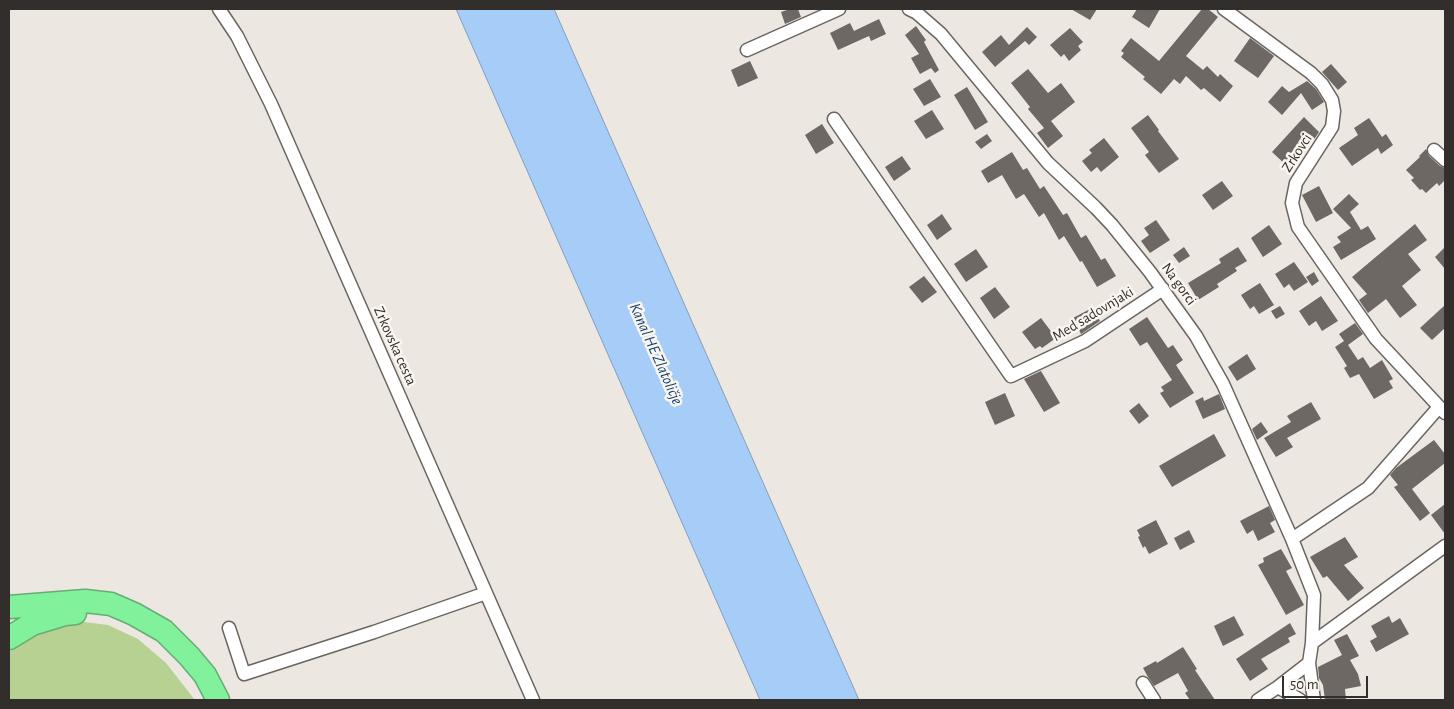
<!DOCTYPE html>
<html>
<head>
<meta charset="utf-8">
<style>
  body { margin:0 }
  #map { position:relative; width:1454px; height:709px; overflow:hidden; background:#ede7e1; font-family:"Alegreya Sans",sans-serif }
  canvas { display:block }
  .frame { position:absolute; inset:0; border:10px solid #312e2c; pointer-events:none }
  .scale { position:absolute; left:1282px; top:676px; width:86px; height:22px; box-sizing:border-box; border:2px solid #312e2c; border-top:0; padding-left:6px; font-size:15px; line-height:18px; white-space:nowrap; color:#312e2c; -webkit-text-stroke:4px #faf5ee; paint-order:stroke }
</style>
</head>
<body>
<div id="map">
<canvas width="1454" height="709"></canvas>
<div class="frame"></div>
<div class="scale">50 m</div>
</div>
<script>
const c = document.querySelector('canvas').getContext('2d');
c.lineJoin = 'round';
function fill(path, color) {
  c.fillStyle = color;
  c.fill(path, 'evenodd');
}
function toPath(rows) {
  const path = new Path2D();
  for (const r of rows) {
    path.moveTo(r[0], r[1]);
    for (let i = 2; i < r.length; i += 2) path.lineTo(r[i], r[i + 1]);
  }
  return path;
}
function trace(path, color, width, dash) {
  c.strokeStyle = color;
  c.lineWidth = width;
  c.lineCap = dash ? 'butt' : 'round';
  c.setLineDash(dash || []);
  c.stroke(path);
}
function label(font, color, halo, rows, align = 'center') {
  c.font = font + ' "Alegreya Sans",sans-serif';
  c.lineWidth = 5;
  c.setLineDash([]);
  c.textBaseline = 'middle';
  c.strokeStyle = halo;
  c.fillStyle = color;
  for (const [text, x, y, turn = 0] of rows) {
    c.save();
    c.translate(x, y);
    c.rotate((+turn || 0) * Math.PI / 180);
    c.textAlign = isNaN(turn) ? turn : align;
    if (halo) c.strokeText(text, 0, 0);
    c.fillText(text, 0, 0);
    c.restore();
  }
}
fill(toPath([
  [76,621,108,625,138,639,166,663,195,700,9,700,9,652,40,632]
]), '#b6d192');
const water = toPath([
  [456,9,554,9,859,700,760,700,456,9]
]);
fill(water, '#a6ccf8');
trace(water, '#839dbb', 1);
fill(toPath([
  [790,9,798,9,801,17,785,24,781,12],
  [1071,9,1097,9,1090,20],
  [1137,9,1160,9,1149,28,1132,17],
  [1202,9,1208,9,1218,17,1186,56,1203,70,1207,66,1218,77,1220,74,1233,86,1220,102,1204,88,1201,90,1186,76,1180,84,1174,79,1161,94,1143,79,1145,77,1121,57,1124,53,1121,51,1131,38,1159,61],
  [879,19,886,34,871,41,869,36,838,50,830,33,850,23,854,31],
  [916,26,926,40,924,42,939,70,935,73,931,68,920,74,911,58,919,54,905,35],
  [1027,27,1037,37,1029,45,1025,41,995,67,982,52,1001,35,1009,45],
  [1070,28,1083,42,1078,46,1081,50,1069,61,1064,54,1061,57,1050,45],
  [1250,38,1274,56,1258,78,1234,61],
  [750,61,758,78,738,87,731,70],
  [1331,64,1347,82,1338,90,1322,72],
  [1028,69,1048,93,1061,83,1075,102,1051,121,1063,136,1048,148,1037,133,1044,128,1028,109,1030,107,1011,83],
  [930,79,941,97,924,106,913,89],
  [1307,81,1316,89,1324,102,1312,110,1301,93,1282,115,1268,102,1282,86,1289,92],
  [967,87,988,122,975,130,954,95],
  [932,110,944,129,926,139,914,121],
  [1148,115,1159,130,1158,131,1179,159,1159,173,1145,155,1149,152,1131,128],
  [1304,117,1319,132,1315,138,1288,167,1272,152],
  [1369,118,1382,137,1386,134,1393,145,1381,154,1378,148,1352,166,1339,148,1358,135,1354,128],
  [822,124,834,143,816,154,805,135],
  [987,134,992,141,981,149,975,142],
  [1104,138,1119,157,1101,172,1097,167,1091,172,1082,161,1092,153,1089,150],
  [1426,149,1429,156,1440,166,1445,168,1445,180,1439,186,1437,183,1426,193,1422,189,1420,190,1411,180,1414,178,1406,170,1420,157,1419,156],
  [1012,152,1023,170,1027,168,1040,189,1044,186,1063,215,1067,213,1081,238,1086,235,1101,260,1105,258,1116,276,1097,287,1082,261,1080,262,1064,236,1059,240,1044,213,1039,217,1024,194,1016,199,1002,175,988,183,981,171],
  [902,156,911,169,894,181,885,167],
  [1222,181,1233,196,1213,210,1202,195],
  [1319,186,1333,213,1316,222,1302,195],
  [1349,194,1359,204,1350,212,1361,230,1368,226,1376,239,1341,260,1333,247,1341,242,1337,237,1351,228,1333,209],
  [942,214,952,229,937,240,927,225],
  [1156,220,1170,240,1150,253,1141,241,1149,235,1144,228],
  [1415,224,1427,240,1408,254,1421,270,1402,286,1417,305,1400,318,1386,299,1368,313,1359,300,1367,294,1352,277],
  [1269,225,1282,244,1263,257,1251,238],
  [1184,247,1190,256,1179,263,1173,255],
  [1238,247,1247,261,1235,268,1237,271,1217,284,1219,287,1198,300,1188,283,1221,263,1219,259],
  [1445,247,1445,269,1435,257],
  [976,249,988,267,966,282,954,264],
  [1294,262,1308,282,1294,291,1289,284,1284,288,1275,274],
  [1314,272,1319,281,1312,286,1306,277],
  [924,276,937,292,922,303,909,287],
  [1260,283,1274,305,1259,314,1254,306,1250,309,1241,295],
  [995,287,1010,307,994,319,980,298],
  [1321,296,1338,321,1322,331,1316,321,1309,326,1299,311],
  [1445,305,1445,328,1432,340,1420,328],
  [1280,306,1285,314,1276,319,1271,311],
  [1092,308,1100,321,1081,334,1073,318],
  [1147,317,1168,348,1173,345,1183,360,1176,365,1194,393,1170,408,1160,393,1164,391,1161,387,1172,380,1147,342,1140,346,1129,329],
  [1041,318,1056,338,1042,348,1040,346,1035,349,1022,332],
  [1355,323,1363,334,1348,345,1346,342,1358,360,1363,357,1370,368,1382,360,1393,379,1389,381,1393,388,1374,399,1359,374,1350,378,1344,368,1347,366,1335,347,1344,341,1339,334],
  [1247,354,1256,369,1237,381,1228,367],
  [1041,371,1060,403,1044,412,1024,379],
  [1005,393,1015,416,995,425,985,402],
  [1219,394,1225,409,1203,419,1195,401,1203,397,1204,401],
  [1311,402,1321,419,1287,438,1293,447,1276,457,1264,438,1291,422,1287,416],
  [1139,403,1149,416,1139,424,1129,411],
  [1261,422,1268,432,1257,440,1252,429],
  [1214,434,1226,456,1172,487,1159,466],
  [1434,440,1445,454,1445,463,1412,489,1430,513,1420,521,1394,487,1398,485,1390,475,1396,468],
  [1445,504,1445,534,1431,515],
  [1269,506,1275,520,1270,523,1275,532,1258,541,1253,530,1247,534,1240,521],
  [1156,520,1168,544,1149,554,1145,546,1143,548,1138,537,1140,536,1137,530],
  [1189,530,1195,542,1180,550,1174,538],
  [1345,537,1358,557,1344,565,1364,588,1348,601,1327,576,1323,578,1310,557],
  [1281,549,1292,568,1286,571,1304,605,1286,615,1258,565,1264,562,1263,558],
  [1234,616,1244,635,1223,646,1214,626],
  [1389,616,1392,623,1400,618,1409,634,1376,652,1370,641,1377,637,1371,626],
  [1290,623,1296,634,1288,638,1290,642,1261,659,1268,669,1250,681,1236,659],
  [1347,634,1359,656,1350,660,1358,674,1361,686,1345,689,1346,700,1325,700,1323,685,1319,678,1318,667,1342,655,1334,640],
  [1183,647,1197,669,1195,670,1215,700,1190,700,1185,693,1188,691,1178,673,1154,686,1148,677,1143,668,1156,661,1157,663]
]), '#6d6863');
const minor = toPath([
  [219,9,237,36,271,104,533,700],
  [909,9,917,13,941,34,1048,163,1096,208,1112,225,1150,272,1196,336,1223,384,1292,539,1314,595,1312,643,1309,663,1314,700],
  [1224,9,1311,73,1322,84,1332,100,1334,111,1332,127,1296,183,1292,203,1298,227,1376,339,1445,413],
  [747,50,839,9],
  [834,119,1011,376,1085,341,1163,289],
  [1434,150,1445,160],
  [1292,539,1368,488,1439,407],
  [229,628,244,674,374,632,486,593],
  [1312,643,1445,546],
  [1143,683,1154,700],
  [1278,687,1300,700],
  [1258,700,1278,687,1309,663]
]);
const motorway = toPath([
  [9,607,85,601,111,604,134,614,164,631,189,656,205,675,218,700],
  [9,638,32,624,65,614,75,613]
]);
trace(minor, '#6a6560', 15);
trace(motorway, '#66ad75', 25);
trace(minor, '#fff', 12);
trace(motorway, '#82f19c', 22);
label('15px', '#312e2c', '#faf5ee', [
  ["Zrkovci",1297,153,-57],
  ["Na gorci",1179,284,54],
  ["Med sadovnjaki",1093,314,-31],
  ["Zrkovska cesta",395,346,66]
]);
label('italic 16px', '#104172', '#faf5ee', [
  ["Kanal HE Zlatoličje",656,354,66]
]);
</script>
</body>
</html>
